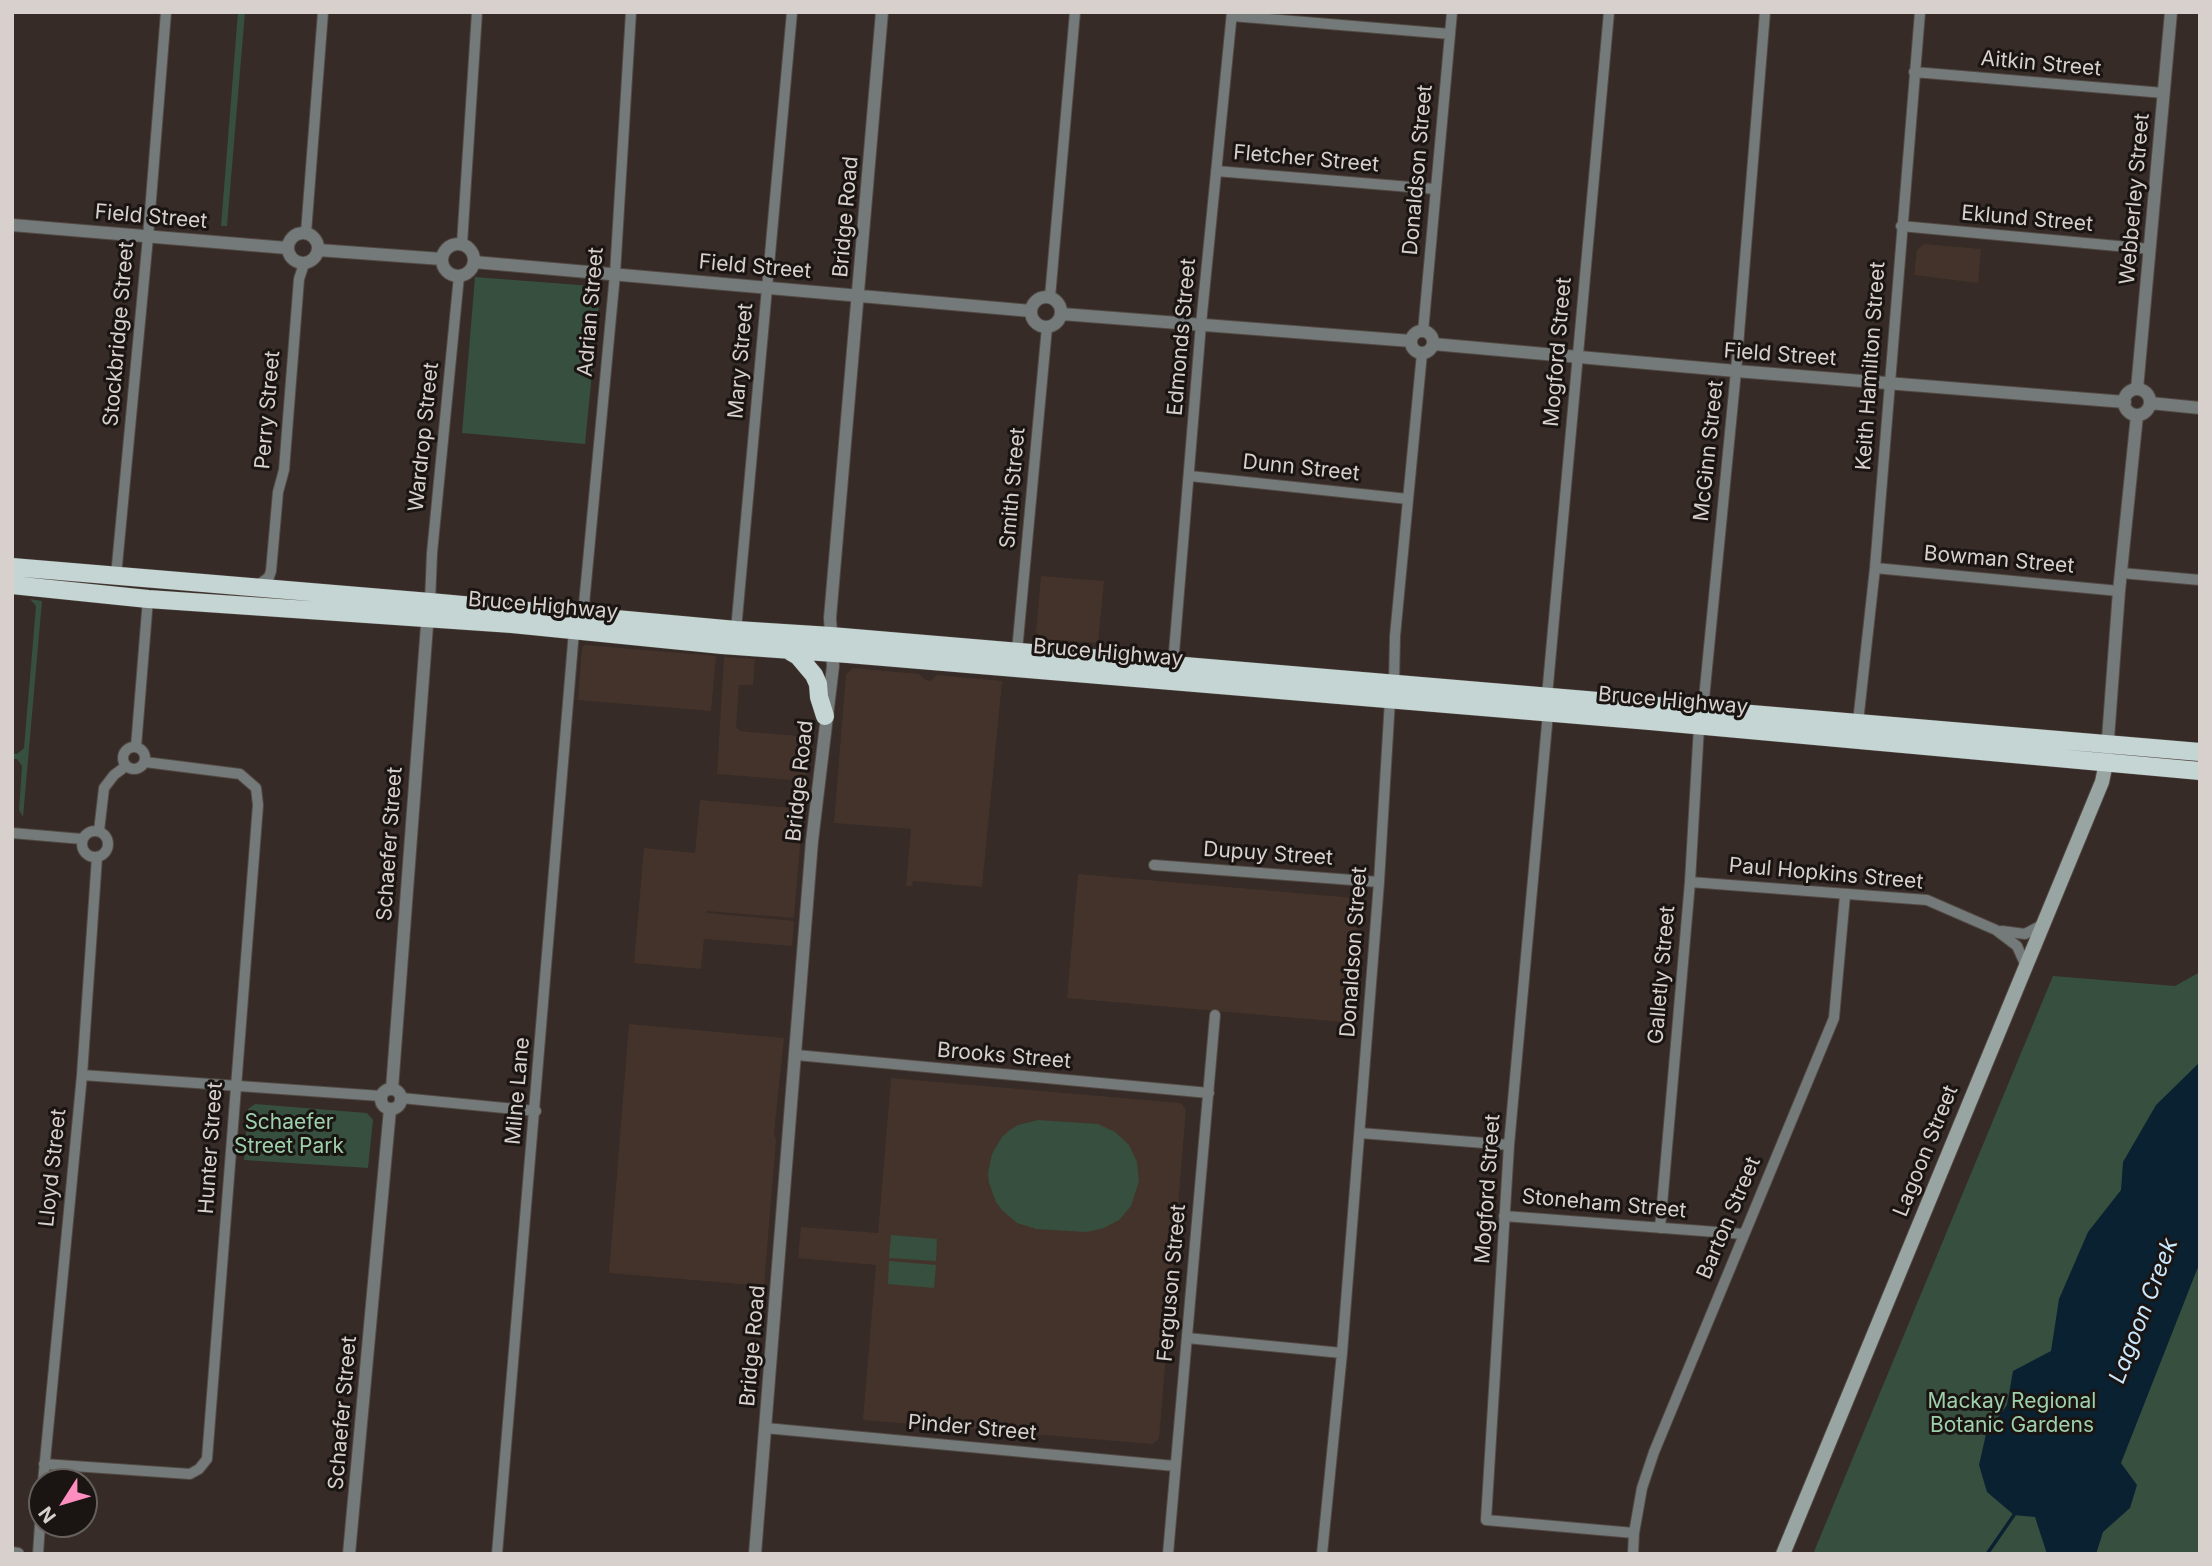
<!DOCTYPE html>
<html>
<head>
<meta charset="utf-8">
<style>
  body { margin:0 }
  #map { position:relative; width:2212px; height:1566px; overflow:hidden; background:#362b26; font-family:Inter,sans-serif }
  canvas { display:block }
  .frame { position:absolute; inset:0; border:14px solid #d7d0cc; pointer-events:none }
  .north { position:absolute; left:28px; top:1468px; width:70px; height:70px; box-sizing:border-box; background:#1a1513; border:2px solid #66605d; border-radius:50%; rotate:233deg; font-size:19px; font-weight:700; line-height:28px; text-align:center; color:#d7d0cc }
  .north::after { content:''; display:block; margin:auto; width:24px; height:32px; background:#fd8ebf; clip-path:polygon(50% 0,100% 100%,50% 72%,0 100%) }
</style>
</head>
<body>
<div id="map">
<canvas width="2212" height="1566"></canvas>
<div class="frame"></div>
<div class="north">N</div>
</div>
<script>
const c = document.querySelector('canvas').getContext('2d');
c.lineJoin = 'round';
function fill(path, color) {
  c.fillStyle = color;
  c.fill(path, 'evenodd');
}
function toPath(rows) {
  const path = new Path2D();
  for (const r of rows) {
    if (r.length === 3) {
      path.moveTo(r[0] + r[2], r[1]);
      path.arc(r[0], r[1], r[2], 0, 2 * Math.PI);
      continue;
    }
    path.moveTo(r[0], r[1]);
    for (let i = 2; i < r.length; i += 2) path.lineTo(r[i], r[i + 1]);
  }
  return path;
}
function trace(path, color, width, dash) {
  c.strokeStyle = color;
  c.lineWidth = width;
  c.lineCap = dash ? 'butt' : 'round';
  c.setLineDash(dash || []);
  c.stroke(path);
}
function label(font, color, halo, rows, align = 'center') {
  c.font = font + ' Inter,sans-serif';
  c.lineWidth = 6;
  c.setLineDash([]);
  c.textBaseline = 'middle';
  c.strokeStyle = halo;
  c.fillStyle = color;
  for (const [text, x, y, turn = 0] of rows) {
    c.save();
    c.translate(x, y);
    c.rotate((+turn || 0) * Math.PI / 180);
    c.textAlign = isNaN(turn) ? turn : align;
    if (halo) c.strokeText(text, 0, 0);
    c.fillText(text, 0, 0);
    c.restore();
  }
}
fill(toPath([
  [1924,244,1981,249,1978,283,1914,275,1917,250],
  [1041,576,1104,581,1098,643,1042,639,1036,632],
  [585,645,716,656,711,711,578,700,582,647],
  [724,657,755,659,753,685,739,685,736,727,740,731,809,737,805,781,717,774],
  [853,668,919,674,925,680,930,681,937,675,1002,681,982,887,913,881,912,886,906,886,911,829,834,823,846,674],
  [700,800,803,809,794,918,706,911,707,913,794,921,792,946,704,939,701,969,634,963,644,848,695,853],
  [1078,874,1354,898,1360,904,1350,1016,1343,1022,1067,998],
  [629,1024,784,1038,774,1133,776,1140,764,1286,609,1273],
  [891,1078,1181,1103,1186,1110,1159,1439,1152,1444,863,1420,876,1265,798,1258,801,1227,878,1233]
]), '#44332b');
fill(toPath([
  [238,12,245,12,227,226,221,226],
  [475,277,592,286,600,293,585,444,462,433],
  [30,599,42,601,23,817,19,810,22,766,17,759,12,759,12,753,17,754,24,748,36,606],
  [2200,972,2200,1554,1813,1554,2053,976,2175,986],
  [255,1104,367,1113,373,1120,368,1168,244,1160,248,1109],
  [1038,1120,1098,1124,1115,1132,1129,1145,1137,1162,1139,1181,1131,1206,1119,1220,1104,1228,1087,1232,1036,1229,1017,1223,1002,1210,996,1202,989,1183,988,1173,992,1154,1002,1137,1010,1130,1018,1125],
  [891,1235,937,1239,936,1261,889,1258],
  [889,1261,936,1265,934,1288,888,1284]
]), '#374f3e');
fill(toPath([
  [2200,1062,2200,1262,2121,1463,2137,1485,2130,1508,2103,1532,2096,1554,2047,1554,2035,1517,2014,1515,1987,1492,1979,1465,1986,1434,2007,1405,2013,1371,2051,1351,2059,1299,2088,1232,2121,1190,2123,1162,2156,1105]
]), '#0a2132');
trace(toPath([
  [1987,1554,2014,1515]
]), '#0a2132', 3.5);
const minor = toPath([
  [1232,16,1450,34],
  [1914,72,2164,93],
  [1216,171,1435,189],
  [1901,226,2150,249],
  [306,233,323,12],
  [462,244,477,12],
  [1050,297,1075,12],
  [1423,332,1452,12],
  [1190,476,1408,499],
  [1875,568,2119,591],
  [2121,573,2200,580],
  [116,576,148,237,166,12],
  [256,587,269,577,271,571,278,492,284,470,299,279,304,264],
  [430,602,432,553,459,276],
  [583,615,615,274,631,12],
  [736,630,792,12],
  [1017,651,1047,327],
  [1173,665,1201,324,1232,12],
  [1547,696,1609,12],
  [1548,713,1509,1145,1486,1520,1634,1533],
  [1858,722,1875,568,1920,12],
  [134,758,11],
  [136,747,148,599],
  [95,844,13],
  [99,831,104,788,114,775,126,766],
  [12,833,82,839],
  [1154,865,1379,882],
  [1690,882,1927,900,1996,930,2017,946,2026,966],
  [2002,931,2025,934,2040,926],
  [796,1055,1209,1093],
  [82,1075,381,1096],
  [401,1098,536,1111],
  [1360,1133,1509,1145],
  [1504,1216,1743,1234],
  [1660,1228,1690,882,1699,726,1703,709,1736,371,1765,12],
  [1187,1338,1342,1353],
  [765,1428,1175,1466],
  [44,1464,190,1474,199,1469,207,1459,258,805,256,788,240,774,145,762],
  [43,1482,82,1075,97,857],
  [38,1554,42,1494],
  [497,1554,574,631],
  [1168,1554,1215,1015],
  [1322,1554,1342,1353,1379,882,1390,700,1394,683,1395,636,1422,353],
  [1633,1554,1634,1533,1642,1488,1654,1452,1834,1018,1845,895]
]);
const tertiary = toPath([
  [12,225,287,248],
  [303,248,15],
  [458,260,16],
  [318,250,442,259],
  [474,262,1031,311],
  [1046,312,15],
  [1062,314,1411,341],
  [1422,342,11],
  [1433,344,1736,371,2125,402],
  [2137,389,2171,12],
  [2137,402,13],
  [2150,403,2200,408],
  [2107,752,2119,591,2137,415],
  [391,1099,10],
  [392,1089,428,612],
  [12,1553,18,1554],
  [349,1554,390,1109],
  [755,1554,812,841,833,666,830,618,882,12]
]);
const secondary = toPath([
  [1783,1554,2102,782,2106,763]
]);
const trunk = toPath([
  [12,567,430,602,736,630,831,636,2200,752],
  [12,585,148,599,512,624,722,645,848,654,1650,721,2200,771],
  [786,649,798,656,814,675,818,684,819,697,825,716]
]);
trace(minor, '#534944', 12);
trace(tertiary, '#534944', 14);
trace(secondary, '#534944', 16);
trace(trunk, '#534944', 19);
trace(minor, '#737a79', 10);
trace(tertiary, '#737a79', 12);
trace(secondary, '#99a5a3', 14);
trace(trunk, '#c4d5d3', 18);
label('21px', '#d7d0cc', '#1a1513', [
  ["Aitkin Street",2041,64,5],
  ["Fletcher Street",1306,159,5],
  ["Donaldson Street",1418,170,-85],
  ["Webberley Street",2135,199,-85],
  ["Field Street",151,217,5],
  ["Bridge Road",846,217,-85],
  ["Eklund Street",2027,219,5],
  ["Field Street",755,267,5],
  ["Adrian Street",591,312,-85],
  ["Stockbridge Street",119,334,-85],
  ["Edmonds Street",1182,337,-85],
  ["Mogford Street",1558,352,-85],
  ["Field Street",1780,355,4],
  ["Mary Street",741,361,-85],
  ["Keith Hamilton Street",1871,366,-86],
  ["Perry Street",268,410,-85],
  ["Wardrop Street",424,437,-84],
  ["McGinn Street",1709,451,-84],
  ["Dunn Street",1301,468,6],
  ["Smith Street",1013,488,-85],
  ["Bowman Street",1999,560,5],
  ["Bruce Highway",543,606,5],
  ["Bruce Highway",1108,653,5],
  ["Bruce Highway",1673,701,5],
  ["Bridge Road",800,781,-84],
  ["Schaefer Street",390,844,-86],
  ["Dupuy Street",1268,854,4],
  ["Paul Hopkins Street",1826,874,5],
  ["Donaldson Street",1354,952,-86],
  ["Galletly Street",1662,975,-85],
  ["Brooks Street",1004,1056,5],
  ["Milne Lane",518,1091,-85],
  ["Hunter Street",211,1148,-86],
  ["Lagoon Street",1926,1151,-68],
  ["Lloyd Street",53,1168,-84],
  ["Mogford Street",1488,1189,-86],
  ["Stoneham Street",1604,1204,5],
  ["Barton Street",1729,1218,-67],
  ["Ferguson Street",1172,1283,-85],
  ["Bridge Road",753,1346,-85],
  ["Schaefer Street",343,1413,-85],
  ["Pinder Street",972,1428,5]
]);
label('21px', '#9ed0ac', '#1a1513', [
  ["Schaefer",289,1123],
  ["Street Park",289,1147],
  ["Mackay Regional",2012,1402],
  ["Botanic Gardens",2012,1426]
]);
label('italic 23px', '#cae8fe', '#1a1513', [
  ["Lagoon Creek",2144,1311,-69]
]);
</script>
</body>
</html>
